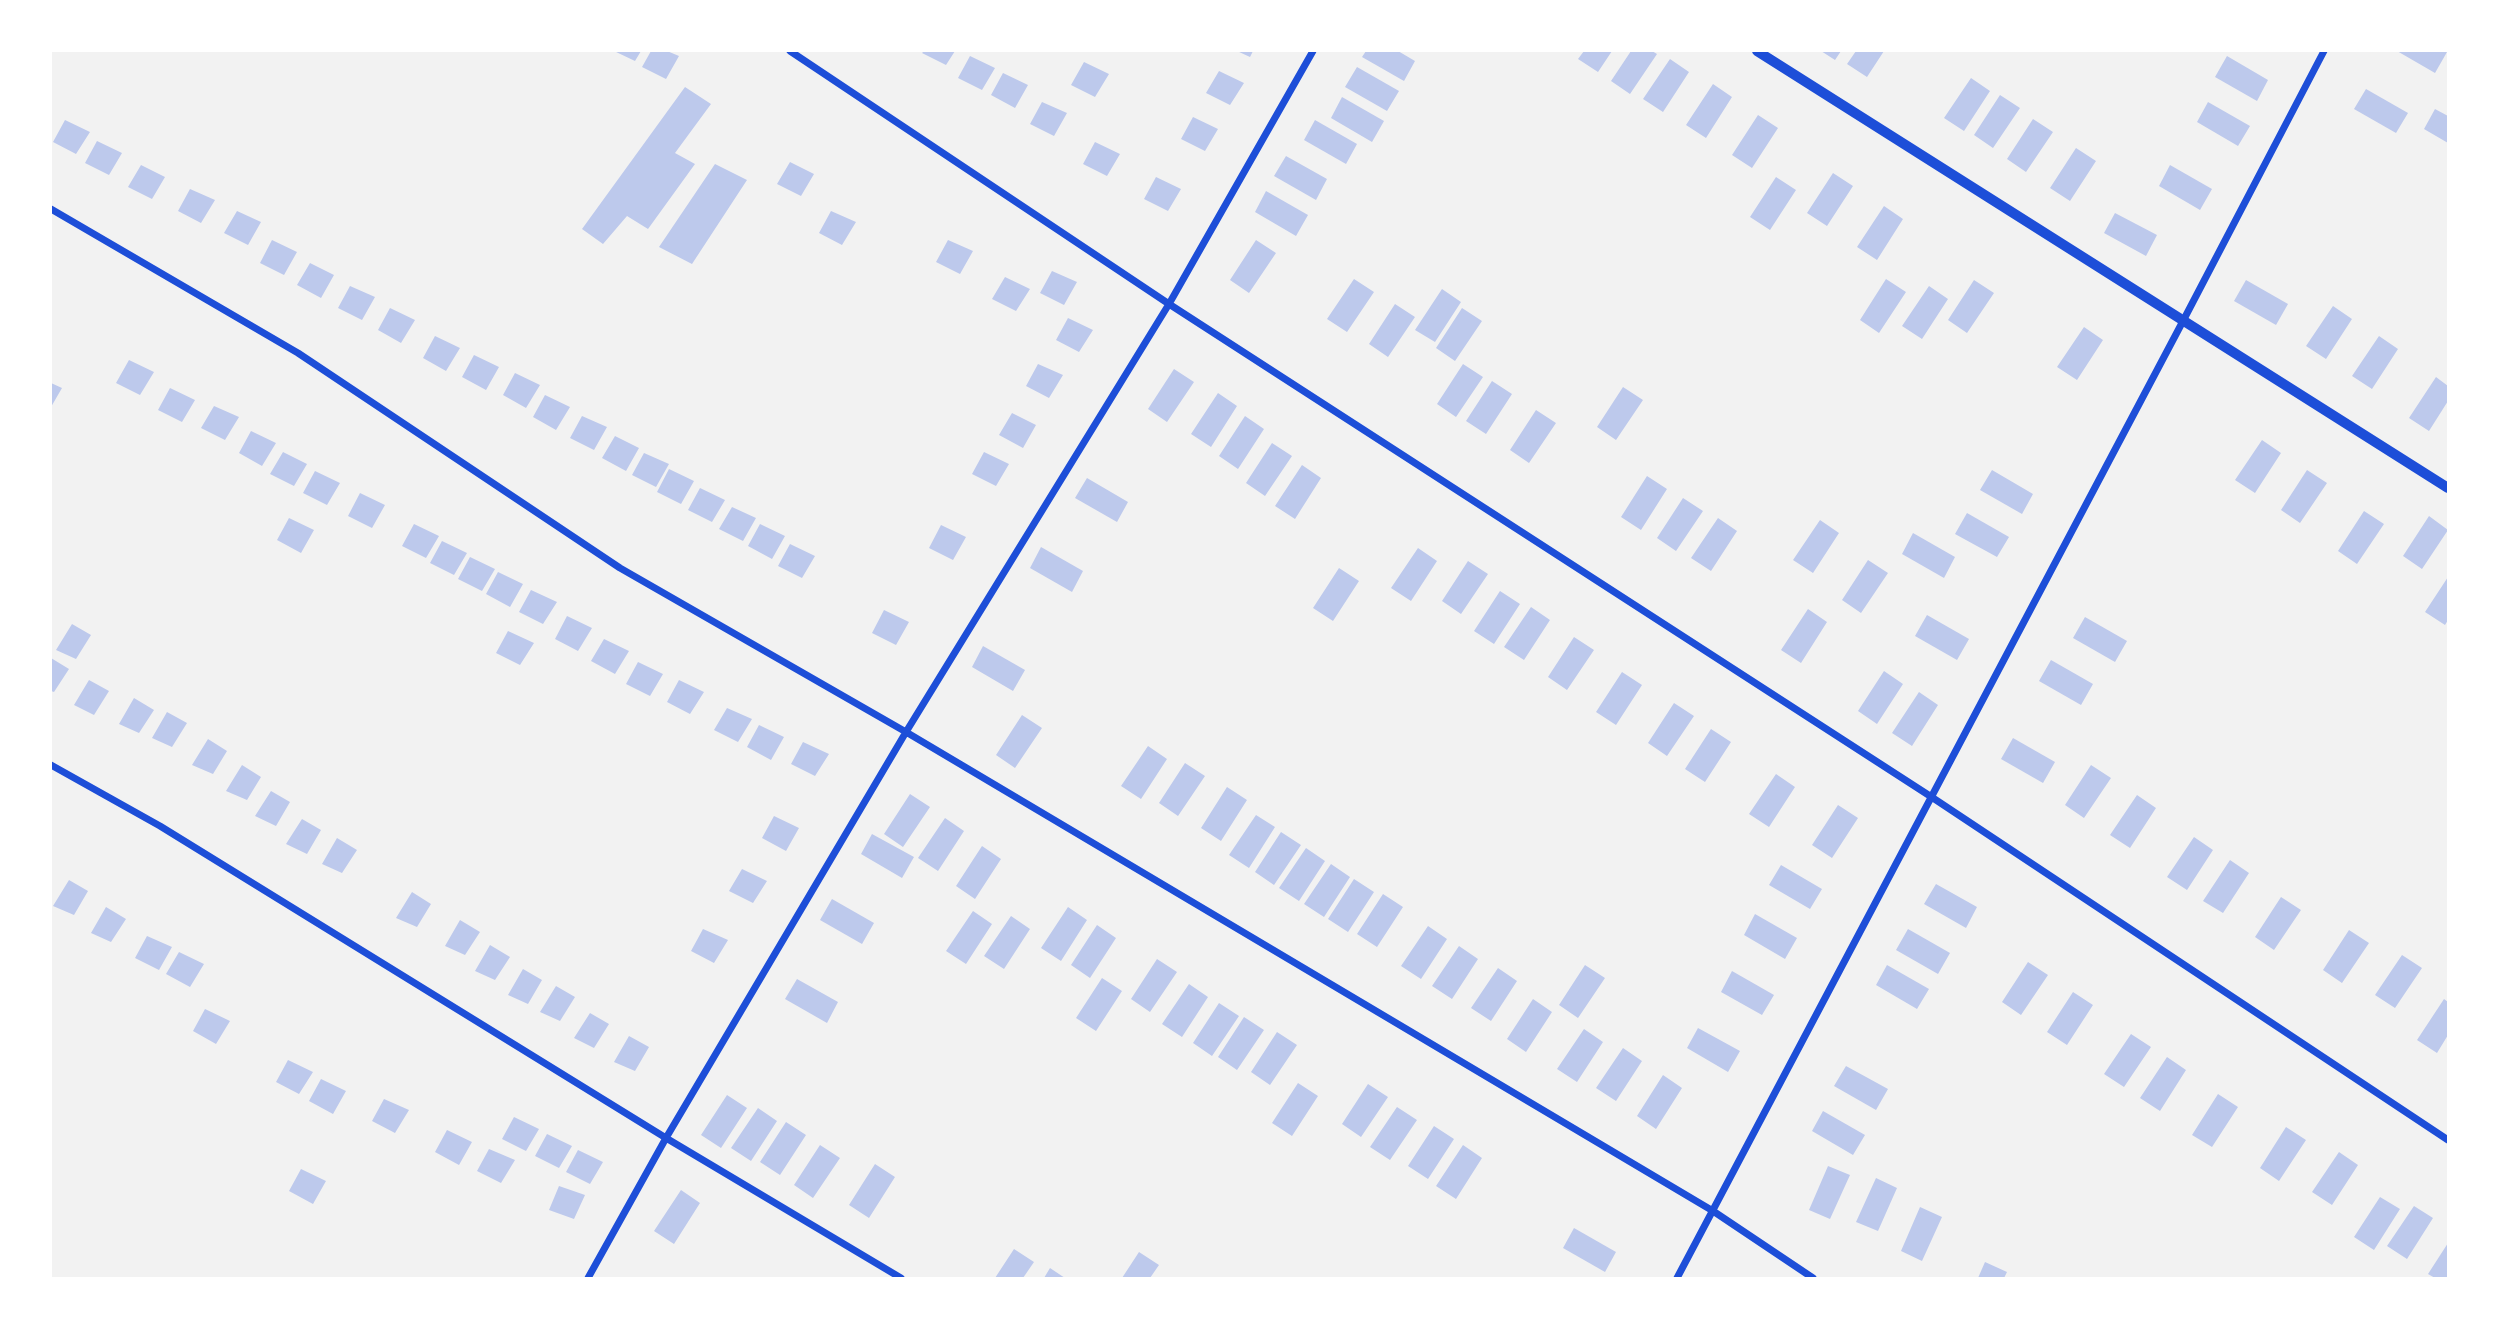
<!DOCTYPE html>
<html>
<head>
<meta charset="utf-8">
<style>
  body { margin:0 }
  #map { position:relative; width:2499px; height:1329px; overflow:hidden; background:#f2f2f2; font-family:"DejaVu Sans",sans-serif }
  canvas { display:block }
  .frame { position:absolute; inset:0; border:52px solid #fff; pointer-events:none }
</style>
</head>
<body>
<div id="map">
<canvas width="2499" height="1329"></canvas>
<div class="frame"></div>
</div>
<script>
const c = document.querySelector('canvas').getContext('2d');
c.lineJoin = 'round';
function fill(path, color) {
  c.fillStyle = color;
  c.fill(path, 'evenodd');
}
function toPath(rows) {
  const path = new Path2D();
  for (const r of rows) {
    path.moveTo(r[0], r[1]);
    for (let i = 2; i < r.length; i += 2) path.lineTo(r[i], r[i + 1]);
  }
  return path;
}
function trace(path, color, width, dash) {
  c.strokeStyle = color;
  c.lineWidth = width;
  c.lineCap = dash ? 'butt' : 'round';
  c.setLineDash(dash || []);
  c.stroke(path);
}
fill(toPath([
  [614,51,641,51,635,61],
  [651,51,667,51,679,56,666,79,642,67],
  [924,51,955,51,946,65,922,53],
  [1237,51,1253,51,1250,57],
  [1366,51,1398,51,1415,61,1404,81,1362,57],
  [1584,51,1612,51,1598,72,1578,59],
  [1631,51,1652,51,1657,54,1630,94,1611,81],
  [1821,51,1841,51,1835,60],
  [1856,51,1884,51,1867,77,1847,64],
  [2397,51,2445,51,2447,52,2435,73],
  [970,56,995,68,982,90,958,78],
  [2227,56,2268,80,2257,101,2215,77],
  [1670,59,1689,72,1663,112,1643,99],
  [1084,62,1109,74,1095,97,1071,85],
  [1357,67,1399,91,1387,111,1345,87],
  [1219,71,1244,83,1230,105,1206,93],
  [1003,73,1028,85,1015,108,991,95],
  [1971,78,1990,91,1964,131,1944,118],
  [1713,84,1732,97,1706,138,1686,125],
  [685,87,711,104,675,153,695,164,648,229,627,216,603,244,582,229],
  [2366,89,2408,113,2396,133,2354,109],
  [2000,95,2020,108,1993,148,1974,135],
  [1342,97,1384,121,1372,142,1331,118],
  [1042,102,1067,113,1054,136,1030,124],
  [2208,102,2250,126,2238,146,2197,122],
  [2435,109,2448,116,2448,143,2424,129],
  [1758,115,1778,128,1752,168,1732,155],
  [1193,117,1218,129,1205,151,1181,139],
  [2033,119,2053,132,2026,172,2007,159],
  [65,120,90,132,76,154,53,142],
  [1315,120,1357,144,1346,164,1304,140],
  [97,141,122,153,109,175,85,163],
  [1095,142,1120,154,1107,176,1083,164],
  [2076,148,2096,161,2070,201,2050,188],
  [1286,156,1327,179,1316,200,1274,176],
  [790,162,814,174,801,196,777,184],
  [715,164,747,180,692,264,659,247],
  [141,165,165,177,152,199,128,187],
  [2170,165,2212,189,2200,210,2159,186],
  [1833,173,1853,186,1827,226,1807,213],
  [1156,177,1181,189,1168,211,1144,199],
  [1776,177,1796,190,1770,230,1750,217],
  [190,189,215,200,201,223,178,211],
  [1266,191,1308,215,1296,236,1255,212],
  [1884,206,1903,219,1877,260,1857,247],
  [237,211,261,222,248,245,224,233],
  [831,211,856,222,842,245,819,233],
  [2115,213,2157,235,2146,256,2104,233],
  [272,240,297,252,284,275,260,263],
  [948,240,973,251,960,274,936,262],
  [1256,240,1276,253,1249,293,1230,280],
  [310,263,334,275,321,298,297,285],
  [1052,271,1077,282,1064,305,1040,293],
  [1005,277,1030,289,1016,311,992,299],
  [1354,279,1374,292,1347,332,1327,319],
  [1886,279,1906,292,1879,333,1860,320],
  [1974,280,1994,293,1967,333,1948,320],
  [2246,280,2288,304,2276,325,2234,301],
  [350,286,375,297,362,320,338,308],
  [1929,286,1948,299,1922,339,1902,326],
  [1442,289,1461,302,1435,342,1415,330],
  [1395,304,1415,317,1388,357,1369,344],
  [2333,306,2352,319,2326,359,2306,346],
  [390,308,415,320,401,343,378,330],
  [1462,308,1482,321,1455,361,1436,348],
  [1068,318,1093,330,1079,352,1056,340],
  [2084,327,2103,340,2077,380,2057,367],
  [435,336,460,348,446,371,423,358],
  [2379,336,2398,349,2372,389,2352,376],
  [474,355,499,367,486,390,462,377],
  [129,360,154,372,140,395,116,383],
  [1038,364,1063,375,1049,398,1026,386],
  [1463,364,1483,377,1456,417,1437,404],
  [1174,369,1194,382,1167,422,1148,409],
  [515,373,540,385,526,408,503,395],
  [2436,377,2448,386,2448,401,2429,431,2409,418],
  [1492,381,1512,394,1486,434,1466,421],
  [51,383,62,388,51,407],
  [1623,387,1643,400,1616,440,1597,427],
  [170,388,195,400,182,422,158,410],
  [1218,393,1237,406,1211,447,1191,434],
  [545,395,570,407,556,430,533,417],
  [214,406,239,417,225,440,201,428],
  [1536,410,1556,423,1529,463,1510,450],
  [1012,413,1036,425,1023,448,999,435],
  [582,416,607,427,594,450,570,438],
  [1245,416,1264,429,1238,469,1219,456],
  [251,431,276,443,262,466,239,453],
  [615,436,639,448,626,471,602,458],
  [2262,440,2281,453,2255,493,2235,480],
  [1272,443,1292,456,1265,496,1246,483],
  [283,452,307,464,294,486,270,474],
  [984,452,1009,464,996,486,972,474],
  [644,453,669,464,656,487,632,475],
  [1302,465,1321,478,1295,519,1275,506],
  [669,469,694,481,681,504,657,492],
  [1992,470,2033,494,2022,514,1980,490],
  [2307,470,2327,483,2300,523,2281,510],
  [315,471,340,483,327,505,303,493],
  [1647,476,1667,489,1641,530,1621,517],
  [1087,478,1128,502,1117,522,1075,498],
  [700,488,725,500,712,522,688,510],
  [360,493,385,505,372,528,348,516],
  [1683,498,1703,511,1676,551,1657,538],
  [732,507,756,518,743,541,719,529],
  [2364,511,2384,524,2357,564,2338,551],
  [1967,513,2009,537,1997,557,1955,534],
  [2429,516,2448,530,2422,569,2403,556],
  [289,518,314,530,301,553,277,540],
  [1718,518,1737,531,1711,571,1691,558],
  [1820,520,1839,533,1813,573,1793,560],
  [414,524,439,536,426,558,402,546],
  [760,524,785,536,772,559,748,546],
  [941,525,966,537,953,560,929,548],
  [1913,533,1955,557,1944,578,1902,554],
  [442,541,467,553,454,575,430,563],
  [790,544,815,556,802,578,778,566],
  [1041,547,1083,571,1072,592,1030,568],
  [1418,548,1437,561,1411,601,1391,588],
  [470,557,495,569,482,591,458,579],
  [1868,560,1888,573,1861,613,1842,600],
  [1468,561,1488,574,1461,614,1442,601],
  [1339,568,1359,581,1333,621,1313,608],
  [498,572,523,584,510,607,486,594],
  [2448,577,2448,620,2445,625,2425,612],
  [531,590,557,602,543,624,519,612],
  [1500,591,1520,604,1494,644,1474,631],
  [1531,607,1550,620,1524,660,1504,647],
  [1808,609,1827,622,1801,663,1781,650],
  [884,610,909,622,896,645,872,633],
  [1927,615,1969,639,1957,660,1915,636],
  [567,616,592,628,578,651,555,639],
  [2085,617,2127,641,2115,662,2073,638],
  [72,624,91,635,76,659,56,650],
  [508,631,534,643,520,665,496,653],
  [1574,637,1594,650,1567,690,1548,677],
  [604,639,629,651,615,674,591,661],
  [983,646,1025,670,1013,691,972,667],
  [51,658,69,669,54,692,51,691],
  [2051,660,2093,684,2081,705,2039,681],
  [638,662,663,674,650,696,626,684],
  [1884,671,1903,684,1877,724,1858,711],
  [1622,672,1642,685,1616,725,1596,712],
  [89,680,109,691,94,715,74,705],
  [679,680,704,692,690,714,667,702],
  [1919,692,1938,705,1912,746,1892,733],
  [134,698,154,710,139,733,119,724],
  [1674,703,1694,716,1667,756,1648,743],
  [727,708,752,719,738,742,714,730],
  [167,712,187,723,172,747,152,738],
  [1022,715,1042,728,1015,768,996,755],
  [759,725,784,737,771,760,747,747],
  [1711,729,1731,742,1705,782,1685,769],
  [2013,738,2055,762,2043,783,2001,759],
  [208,739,227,751,213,774,192,765],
  [803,742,829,754,815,776,791,764],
  [1148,746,1167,759,1141,799,1121,786],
  [1185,763,1205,776,1178,816,1159,803],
  [242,765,261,777,247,800,226,791],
  [2091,765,2111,778,2084,818,2065,805],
  [1776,774,1795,787,1769,827,1749,814],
  [1227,787,1247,800,1221,841,1201,828],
  [271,791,290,802,276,826,255,816],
  [910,794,930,807,903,847,884,834],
  [2137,795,2156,808,2130,848,2110,835],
  [1838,805,1858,818,1832,858,1812,845],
  [1256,815,1275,827,1249,868,1229,855],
  [774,816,799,828,786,851,762,838],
  [945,818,964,831,938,871,918,858],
  [302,819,321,830,307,854,286,844],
  [1281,832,1301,845,1274,885,1255,872],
  [872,834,914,857,902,878,861,854],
  [2194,837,2213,850,2187,890,2167,877],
  [337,838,357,850,342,873,322,864],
  [982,846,1001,859,975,899,956,886],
  [1306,848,1325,861,1299,901,1279,888],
  [2230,860,2249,873,2223,913,2203,901],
  [1331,864,1350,877,1324,917,1304,904],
  [1781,865,1822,889,1810,909,1769,885],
  [742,869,767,881,753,903,729,891],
  [1354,879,1374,892,1348,932,1328,919],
  [69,880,88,891,74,915,53,906],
  [1936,884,1977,907,1966,928,1924,904],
  [412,892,431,904,417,927,396,918],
  [1383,894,1403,907,1377,947,1357,934],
  [2281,897,2301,910,2274,950,2255,937],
  [832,899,874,923,862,944,820,920],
  [106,907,126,919,111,942,91,933],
  [1068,907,1087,920,1061,961,1041,948],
  [973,911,992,924,966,964,946,951],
  [1755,914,1797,938,1785,959,1744,935],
  [1011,916,1030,929,1004,969,984,956],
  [460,920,480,932,465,955,445,946],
  [1097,925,1116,938,1090,978,1071,965],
  [1428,926,1447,939,1421,979,1401,966],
  [703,929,728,940,714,963,691,951],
  [1908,929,1950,953,1938,974,1896,950],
  [2349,930,2369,943,2342,983,2323,970],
  [147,936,172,947,159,970,135,958],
  [490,945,510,957,495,980,475,971],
  [1459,946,1478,959,1452,999,1432,986],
  [179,952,204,964,190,987,166,974],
  [2402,955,2422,968,2395,1008,2375,995],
  [1157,959,1177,972,1150,1012,1131,999],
  [2028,962,2048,975,2021,1015,2002,1002],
  [1585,965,1605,978,1578,1018,1559,1005],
  [1887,965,1929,989,1917,1009,1876,985],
  [1498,968,1517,981,1491,1021,1471,1008],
  [523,969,542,980,528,1004,508,995],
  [1732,971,1774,995,1762,1015,1721,992],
  [1102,978,1122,991,1096,1031,1076,1018],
  [797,979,838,1002,827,1023,785,999],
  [1189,984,1208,997,1182,1037,1162,1024],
  [556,986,575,997,560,1021,540,1012],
  [2073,992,2093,1005,2067,1045,2047,1032],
  [1533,999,1552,1012,1526,1052,1507,1039],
  [2444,999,2448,1002,2448,1035,2437,1053,2417,1040],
  [1219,1003,1239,1016,1212,1056,1193,1043],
  [205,1009,230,1021,216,1044,193,1031],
  [590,1013,609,1024,594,1048,574,1038],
  [1244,1017,1264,1030,1237,1070,1218,1057],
  [1698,1028,1740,1051,1728,1072,1687,1048],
  [1584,1029,1603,1042,1577,1082,1557,1069],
  [1277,1032,1297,1045,1270,1085,1251,1072],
  [2131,1034,2151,1047,2124,1087,2104,1074],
  [629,1036,649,1047,635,1071,614,1062],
  [1623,1048,1642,1061,1616,1101,1596,1088],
  [2167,1057,2186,1070,2160,1111,2140,1098],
  [288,1060,313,1072,299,1094,276,1082],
  [1846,1066,1888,1089,1876,1110,1834,1086],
  [1663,1075,1682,1088,1656,1129,1637,1116],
  [321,1079,346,1091,333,1114,309,1101],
  [1298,1083,1318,1096,1292,1136,1272,1123],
  [1368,1084,1388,1097,1361,1137,1342,1124],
  [2218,1094,2238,1107,2212,1147,2192,1135],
  [727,1095,747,1108,721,1148,701,1135],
  [384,1099,409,1110,395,1133,372,1121],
  [1397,1107,1417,1120,1390,1160,1370,1147],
  [758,1108,777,1121,751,1161,731,1148],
  [1823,1111,1865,1135,1853,1155,1812,1131],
  [514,1117,539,1129,526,1151,502,1139],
  [786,1122,806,1135,780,1175,760,1162],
  [1434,1126,1454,1139,1428,1179,1408,1166],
  [2286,1127,2306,1140,2279,1181,2260,1168],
  [447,1130,472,1142,459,1165,435,1152],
  [547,1134,572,1146,559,1168,535,1156],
  [820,1145,840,1158,813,1198,794,1185],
  [1463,1145,1482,1158,1456,1199,1436,1186],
  [489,1149,515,1160,501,1183,477,1171],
  [578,1150,603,1162,590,1184,566,1172],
  [2339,1152,2358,1165,2332,1205,2312,1192],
  [875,1164,895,1177,869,1218,849,1205],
  [1828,1166,1850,1175,1830,1219,1809,1210],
  [301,1169,326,1181,313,1204,289,1191],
  [1876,1178,1897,1188,1878,1231,1856,1222],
  [559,1186,585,1195,574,1219,549,1210],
  [681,1190,700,1203,674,1244,654,1231],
  [2380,1197,2400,1209,2374,1250,2354,1237],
  [2414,1206,2433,1218,2407,1259,2387,1246],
  [1920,1207,1942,1217,1922,1261,1901,1251],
  [1574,1228,1616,1252,1605,1272,1563,1248],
  [2448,1243,2448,1278,2435,1278,2428,1274],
  [1014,1249,1034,1262,1023,1278,995,1278],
  [1139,1252,1159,1265,1150,1278,1122,1278],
  [1985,1262,2007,1272,2004,1278,1978,1278],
  [1050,1268,1065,1278,1044,1278]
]), '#bdc9ec');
trace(toPath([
  [790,51,1169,304,1930,796,2448,1140],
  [51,209,298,353,620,568,906,732,1713,1211,1813,1278],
  [51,765,160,826,666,1138,901,1278],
  [588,1278,666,1138,906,732,1169,304,1313,51],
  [1677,1278,2183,321,2324,51]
]), '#1d4ed8', 7);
trace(toPath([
  [1757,51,2448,488]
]), '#1d4ed8', 10);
</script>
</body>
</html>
